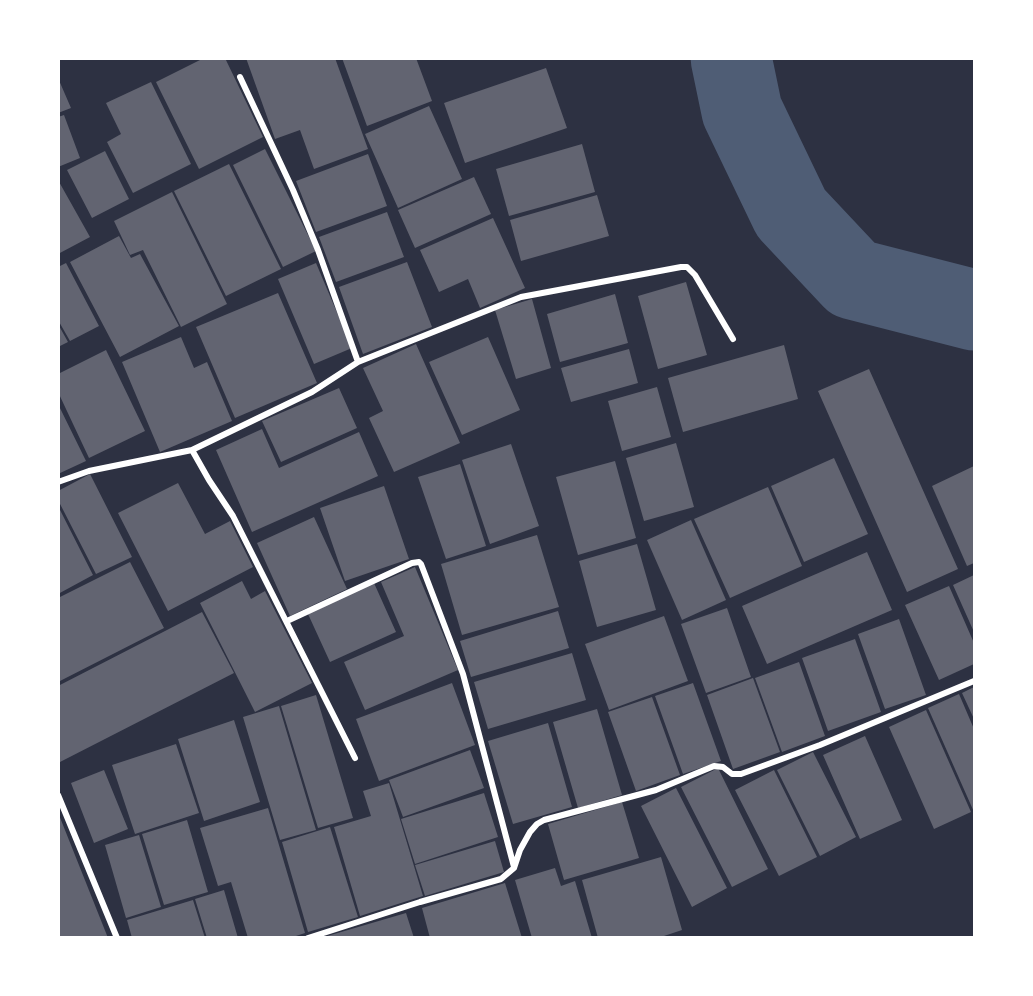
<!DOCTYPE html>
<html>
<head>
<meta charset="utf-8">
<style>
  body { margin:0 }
  #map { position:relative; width:1033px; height:996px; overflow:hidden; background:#2d3142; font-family:"Exo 2",sans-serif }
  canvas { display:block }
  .frame { position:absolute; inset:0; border:60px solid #fff; pointer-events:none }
</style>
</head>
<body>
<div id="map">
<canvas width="1033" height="996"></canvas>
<div class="frame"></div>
</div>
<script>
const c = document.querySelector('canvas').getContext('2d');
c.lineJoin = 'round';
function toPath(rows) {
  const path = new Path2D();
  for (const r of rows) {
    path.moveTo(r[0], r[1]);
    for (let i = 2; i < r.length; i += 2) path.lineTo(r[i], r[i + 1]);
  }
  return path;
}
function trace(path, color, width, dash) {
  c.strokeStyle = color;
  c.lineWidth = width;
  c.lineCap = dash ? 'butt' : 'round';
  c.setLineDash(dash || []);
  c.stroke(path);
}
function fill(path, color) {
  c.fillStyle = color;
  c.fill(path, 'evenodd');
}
trace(toPath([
  [731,58,742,111,791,213,853,279,974,310]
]), '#4f5d75', 81);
fill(toPath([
  [204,58,225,58,263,137,199,169,156,82],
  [246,58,335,58,368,149,314,169,300,130,275,139],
  [342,58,416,58,432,101,367,126],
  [546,68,567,128,465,163,444,103],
  [58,78,71,108,58,113],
  [151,82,191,164,133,193,107,142,121,134,106,103],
  [429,106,462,179,398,208,365,134],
  [64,115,80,158,58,167,58,117],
  [582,144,595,192,509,216,496,169],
  [265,149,316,251,283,267,233,165],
  [105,151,129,199,92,218,67,170],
  [368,154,387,206,316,232,296,181],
  [229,164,281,269,226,296,174,191],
  [474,177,491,214,415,248,398,210],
  [58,180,90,237,58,254],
  [172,192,227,304,181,327,143,250,130,255,114,221],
  [597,195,609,236,521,261,510,220],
  [387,212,404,257,336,282,319,237],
  [493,218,525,288,480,308,468,279,439,292,420,250],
  [119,236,131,258,140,254,179,326,120,357,70,262],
  [407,262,432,327,363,354,339,287],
  [66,263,99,326,70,341,58,320,58,267],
  [316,263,352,348,314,364,278,279],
  [686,282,707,355,658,369,638,296],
  [278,293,317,383,235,418,196,327],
  [615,294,628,343,560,362,547,314],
  [532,299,551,368,516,379,495,310],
  [58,324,68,342,58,347],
  [181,337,194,368,207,362,232,421,160,452,122,362],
  [488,337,520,410,462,435,429,362],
  [416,344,460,443,394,472,369,418,383,411,363,368],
  [784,345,798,399,683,432,668,378],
  [629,349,638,383,571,402,561,368],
  [106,350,145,431,89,458,58,392,58,374],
  [869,369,958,569,907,592,818,391],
  [657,387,671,437,622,451,608,401],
  [339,388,357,428,281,462,262,421],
  [58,404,86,461,58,474],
  [262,429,279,468,359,432,378,476,252,532,216,450],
  [676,443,694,507,644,521,626,458],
  [511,444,539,526,490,544,462,460],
  [834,458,868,534,804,562,771,486],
  [615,461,636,538,578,555,556,477],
  [460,464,486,546,446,559,418,477],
  [974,466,974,563,967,566,932,486],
  [90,474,132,557,96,574,58,500,58,491],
  [178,483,205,534,230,521,253,567,168,611,118,513],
  [384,486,409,559,345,581,320,508],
  [768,487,802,566,730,598,694,519],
  [58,506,93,575,58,594],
  [314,517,347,589,290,616,257,543],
  [691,520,726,600,682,620,647,540],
  [537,535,559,607,462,635,441,564],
  [637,544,656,610,597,627,579,561],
  [867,552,892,610,767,664,742,606],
  [130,562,164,628,58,682,58,598],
  [415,567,458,670,365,710,344,662,404,636,381,582],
  [974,575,974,632,953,585],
  [242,581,251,599,265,591,312,683,255,712,200,603],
  [374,583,396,632,330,662,308,614],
  [949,586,974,643,974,664,939,680,905,605],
  [727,608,751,677,706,693,681,624],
  [558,611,569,648,471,677,460,641],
  [202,612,234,673,60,762,58,686],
  [664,616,688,681,609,710,585,644],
  [899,619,926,695,885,709,858,634],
  [855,639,881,712,828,731,802,658],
  [572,653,586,700,488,729,474,682],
  [799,662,825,736,782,752,755,678],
  [753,678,780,752,733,769,707,695],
  [452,683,475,745,379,781,356,719],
  [693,683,721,761,683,774,655,696],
  [974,687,974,719,962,693],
  [959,694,974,729,974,812,928,708],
  [316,695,353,818,318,828,281,706],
  [652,697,680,775,636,791,608,712],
  [279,706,316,830,280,840,243,717],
  [597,709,622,795,578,808,553,722],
  [926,710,971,812,934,829,889,727],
  [234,720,260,802,204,821,178,739],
  [548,723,572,807,513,824,488,741],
  [865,736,902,820,860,839,823,755],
  [176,744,199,813,135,834,112,765],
  [470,750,484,788,403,817,389,780],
  [813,752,856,837,820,856,777,770],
  [718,768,768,869,732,887,681,787],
  [104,770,128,829,94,843,71,783],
  [774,770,817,857,779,876,735,790],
  [389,783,423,896,360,916,334,827,371,816,363,791],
  [676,788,727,888,692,907,641,806],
  [484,793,498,837,415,864,401,819],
  [622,802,639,858,564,880,548,824],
  [268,808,305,933,290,938,248,938,231,882,218,886,200,828],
  [59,815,108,938,58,938],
  [187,820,208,892,164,905,142,834],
  [330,827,358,917,308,932,282,842],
  [139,835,161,907,126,918,105,845],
  [495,841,504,872,425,896,415,865],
  [661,857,682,930,658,938,598,938,582,880],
  [555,868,561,886,575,881,592,938,532,938,515,880],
  [505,883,522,938,430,938,422,908],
  [224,890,238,938,207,938,195,899],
  [193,900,205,938,132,938,127,920],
  [406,913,414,938,324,938,324,937]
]), '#626471');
trace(toPath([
  [240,77,293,190,318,250,358,362],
  [192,450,209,480,233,516,355,758],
  [58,482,89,471,192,450,312,392,358,362,521,297,681,267,687,267,695,275,733,339],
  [287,621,412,563,419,562,421,564,463,674,514,867],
  [58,795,117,938],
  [308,938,420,902,501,879,514,868,520,850,530,832,537,824,544,820,656,790,714,766,723,767,732,774,741,774,820,745,974,681]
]), '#fff', 6);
</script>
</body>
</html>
